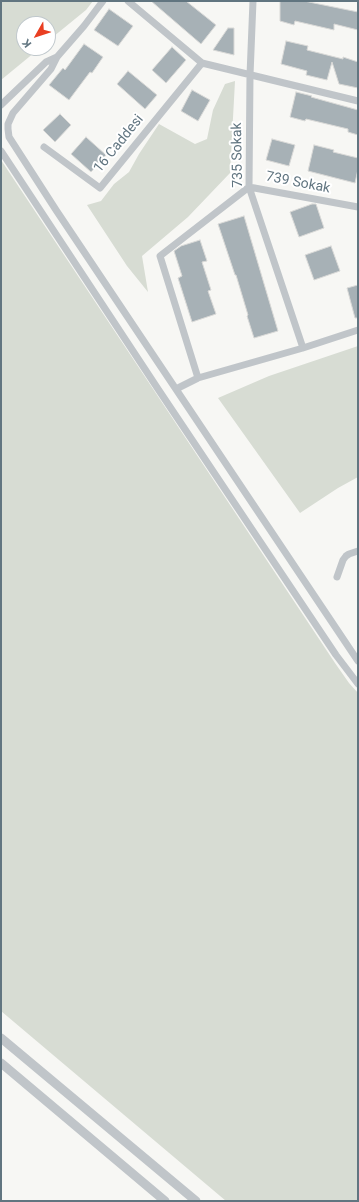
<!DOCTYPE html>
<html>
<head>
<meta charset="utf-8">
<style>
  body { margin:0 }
  #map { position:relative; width:359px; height:1202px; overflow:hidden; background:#f7f7f4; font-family:Roboto,sans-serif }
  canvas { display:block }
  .frame { position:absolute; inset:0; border:2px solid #617580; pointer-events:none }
  .north { position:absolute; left:16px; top:16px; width:40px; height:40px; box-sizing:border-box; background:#fff; border:1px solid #c0c8cc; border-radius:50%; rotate:231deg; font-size:11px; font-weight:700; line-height:16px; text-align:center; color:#617580 }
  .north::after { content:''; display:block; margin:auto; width:14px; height:18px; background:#e93f22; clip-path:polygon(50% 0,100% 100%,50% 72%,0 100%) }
</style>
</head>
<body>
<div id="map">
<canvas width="359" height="1202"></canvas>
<div class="frame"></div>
<div class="north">K</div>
</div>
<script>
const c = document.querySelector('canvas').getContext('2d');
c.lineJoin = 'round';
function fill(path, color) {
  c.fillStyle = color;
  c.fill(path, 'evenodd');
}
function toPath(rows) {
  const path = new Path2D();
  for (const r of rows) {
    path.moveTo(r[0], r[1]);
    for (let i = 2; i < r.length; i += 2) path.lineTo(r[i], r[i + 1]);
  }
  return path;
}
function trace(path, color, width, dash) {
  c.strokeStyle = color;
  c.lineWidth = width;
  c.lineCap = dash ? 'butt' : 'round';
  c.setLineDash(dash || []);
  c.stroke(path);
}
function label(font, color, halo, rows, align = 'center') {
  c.font = font + ' Roboto,sans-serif';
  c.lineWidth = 4;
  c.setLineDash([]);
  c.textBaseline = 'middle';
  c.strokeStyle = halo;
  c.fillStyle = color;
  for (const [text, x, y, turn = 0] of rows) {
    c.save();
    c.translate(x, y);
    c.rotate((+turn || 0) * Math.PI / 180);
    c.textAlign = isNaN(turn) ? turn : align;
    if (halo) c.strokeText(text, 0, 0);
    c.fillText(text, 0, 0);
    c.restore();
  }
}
fill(toPath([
  [1,1,93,1,86,10,48,41,48,24,24,24,24,48,40,48,1,80],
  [235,81,230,173,188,217,142,256,148,292,127,266,87,205,101,201,114,184,129,172,139,154,159,124,195,144,207,139,213,110,225,84],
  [1,160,335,663,349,683,358,693,358,1201,226,1201,1,1011],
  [358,346,358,477,338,488,300,513,218,398,269,376]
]), '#d7dcd3');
const building = toPath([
  [151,1,186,1,216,25,201,44,151,1],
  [280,1,304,1,358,12,358,30,334,24,334,30,295,21,294,25,280,21,280,1],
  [109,9,133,26,118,46,94,30,109,9],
  [228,28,234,28,234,55,213,50,228,28],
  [286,41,308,46,307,50,343,59,343,57,358,62,358,88,339,84,332,62,327,80,306,75,307,71,281,64,286,41],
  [84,44,103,57,92,73,90,72,69,100,49,85,63,68,65,70,84,44],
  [172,47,186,60,166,83,152,70,172,47],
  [128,71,157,95,145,109,117,84,128,71],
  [192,90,210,100,198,121,181,111,192,90],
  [296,92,312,96,311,97,358,110,358,135,348,132,348,129,306,119,305,121,290,117,296,92],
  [60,114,71,125,55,142,43,130,60,114],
  [86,137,106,155,91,172,71,154,86,137],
  [272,139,295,145,289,166,266,160,272,139],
  [314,145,334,150,333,152,358,158,358,169,355,183,308,171,314,145],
  [312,204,316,204,324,228,299,237,290,212,312,204],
  [244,216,278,331,254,338,247,316,248,315,236,275,235,275,218,224,244,216],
  [200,240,207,261,202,262,211,290,208,291,216,314,192,322,178,278,182,276,174,251,181,246,200,240],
  [331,246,340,271,314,280,305,255,331,246],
  [358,285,358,318,355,318,347,288,358,285]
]);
fill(building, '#a7b1b6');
trace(building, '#d9d9d7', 1);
trace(toPath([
  [103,1,84,26,57,57,51,69,13,113,8,124,8,129,9,137,56,210,358,661],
  [128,1,202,63,358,101],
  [253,1,250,75,249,187,303,348],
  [1,105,46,62,57,57],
  [44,147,100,188,202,63],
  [1,151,158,389,336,655,358,684],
  [198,378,160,256,249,187,358,207],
  [176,389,198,378,303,348,358,330],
  [337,577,343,560,346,556,349,554,358,551]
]), '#c0c5c9', 7);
trace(toPath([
  [1,1038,196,1201],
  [1,1063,165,1201]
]), '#c0c5c9', 9);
label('14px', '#617580', '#fff', [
  ["16 Caddesi",119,144,-51],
  ["735 Sokak",238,155,-91],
  ["739 Sokak",298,183,11]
]);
</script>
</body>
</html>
